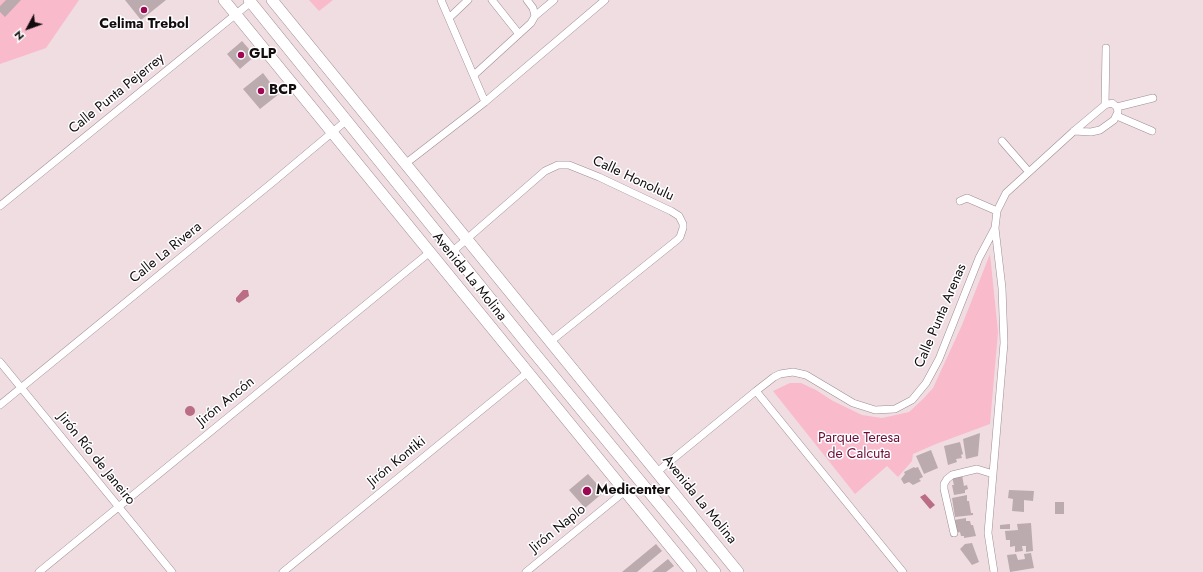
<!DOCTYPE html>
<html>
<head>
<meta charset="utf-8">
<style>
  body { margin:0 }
  #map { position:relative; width:1203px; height:572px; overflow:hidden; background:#efdde2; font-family:Jost,sans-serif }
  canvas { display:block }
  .north { position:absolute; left:8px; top:8px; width:40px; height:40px; -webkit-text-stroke:3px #fff; paint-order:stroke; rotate:229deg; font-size:11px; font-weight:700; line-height:16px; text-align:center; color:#120c0e }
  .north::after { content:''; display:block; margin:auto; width:14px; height:18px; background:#120c0e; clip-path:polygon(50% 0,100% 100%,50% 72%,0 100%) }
</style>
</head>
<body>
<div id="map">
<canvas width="1203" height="572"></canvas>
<div class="north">N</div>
</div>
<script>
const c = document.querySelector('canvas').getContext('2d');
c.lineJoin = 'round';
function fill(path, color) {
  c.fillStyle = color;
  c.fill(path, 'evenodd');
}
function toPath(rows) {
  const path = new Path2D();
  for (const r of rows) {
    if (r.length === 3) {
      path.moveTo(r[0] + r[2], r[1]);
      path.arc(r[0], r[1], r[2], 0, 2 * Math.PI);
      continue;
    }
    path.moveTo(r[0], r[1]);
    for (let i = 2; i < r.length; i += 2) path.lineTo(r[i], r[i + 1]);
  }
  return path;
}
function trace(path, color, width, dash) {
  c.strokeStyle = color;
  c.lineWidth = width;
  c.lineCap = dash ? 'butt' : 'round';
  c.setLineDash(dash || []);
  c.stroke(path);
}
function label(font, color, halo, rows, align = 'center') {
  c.font = font + ' Jost,sans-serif';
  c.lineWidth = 3;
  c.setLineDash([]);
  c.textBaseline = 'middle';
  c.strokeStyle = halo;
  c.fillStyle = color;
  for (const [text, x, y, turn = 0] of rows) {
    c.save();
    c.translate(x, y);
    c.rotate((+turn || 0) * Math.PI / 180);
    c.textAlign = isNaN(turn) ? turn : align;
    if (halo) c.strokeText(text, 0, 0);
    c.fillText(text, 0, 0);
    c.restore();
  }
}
fill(toPath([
  [0,0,79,0,46,48,0,64],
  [309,0,333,0,319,11],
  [990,254,998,332,990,424,936,444,913,454,912,461,898,477,887,466,855,494,773,391,790,383,801,383,816,390,833,401,862,415,882,418,909,412,924,398,933,388,962,325]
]), '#f9bacc');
fill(toPath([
  [243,290,248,290,249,296,239,303,236,301,236,298],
  [190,411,5],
  [925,494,935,505,930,509,920,497]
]), '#ba6d85');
fill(toPath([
  [6,0,21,0,5,17,0,12,0,6],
  [125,0,166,0,141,20],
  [242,41,255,56,240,69,227,54],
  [263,73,279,94,260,109,243,89],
  [980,433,978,456,966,459,963,439],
  [960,442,963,454,961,455,962,458,956,459,957,462,948,465,944,446],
  [931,450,938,468,924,474,916,456],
  [914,467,915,468,918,467,923,477,919,479,921,481,913,485,909,482,904,484,901,479,905,474,904,472],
  [588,474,604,492,585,508,569,490],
  [962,475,964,486,967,485,968,489,965,490,965,493,954,495,952,485,954,485,952,477],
  [1009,490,1034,491,1033,501,1024,500,1024,512,1012,511,1013,499,1008,498],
  [967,495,967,501,969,501,971,513,973,513,973,515,955,517,952,498],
  [1055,502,1064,502,1064,514,1055,514],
  [966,518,966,521,970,521,971,525,973,525,976,536,964,538,964,536,961,536,960,532,957,533,954,520],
  [1031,523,1033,551,1026,552,1026,546,1022,546,1023,551,1015,552,1015,546,1010,547,1010,540,1006,540,1005,531,1018,530,1017,524],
  [1010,524,1010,529,1000,529,1000,525],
  [972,543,979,562,972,565,960,549,965,544],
  [656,544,662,551,637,572,622,572],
  [1031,553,1034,568,1010,572,1007,555,1016,554,1018,560,1025,559,1024,554],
  [668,559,674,566,666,572,652,572]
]), '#bbaaae');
const street = toPath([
  [441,0,485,102],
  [492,0,519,34],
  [535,16,554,0],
  [449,18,468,0],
  [474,75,531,23,535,16,533,8,527,0],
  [1105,105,1106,48],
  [1117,107,1153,98],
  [1117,116,1152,131],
  [1002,141,1029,172],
  [405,164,485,102,605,0],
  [960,201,967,198,997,211],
  [0,206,251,2],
  [453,251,545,171,558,165,569,165,599,177,671,211,679,216,683,224,683,228,680,237,677,240,550,342],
  [0,362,172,572],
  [756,391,903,572],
  [0,405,273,182,347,120],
  [657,472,756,391,774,377,780,374,793,372,806,375,853,403,875,410,895,409,912,400,926,383,939,359,979,258,995,228,997,211,1006,193,1074,131,1105,105,1112,103,1117,107,1118,112,1114,120,1100,130,1091,132,1074,131],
  [954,533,944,489,944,484,947,479,952,475,977,469,993,474],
  [39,572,430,252],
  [283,572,528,372],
  [526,572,625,491],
  [994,572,988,533,1004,343,1002,288,995,228]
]);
const primary = toPath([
  [224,0,691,572],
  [249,0,532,350,715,572],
  [272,0,738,572]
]);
trace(street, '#9e8d92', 8);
trace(primary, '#9e8d92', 12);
trace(street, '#fff', 7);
trace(primary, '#fff', 11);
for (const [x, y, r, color] of [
  [144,10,4,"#9e0852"],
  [241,55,4,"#9e0852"],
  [261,91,4,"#9e0852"],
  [587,491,5,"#9e0852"]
]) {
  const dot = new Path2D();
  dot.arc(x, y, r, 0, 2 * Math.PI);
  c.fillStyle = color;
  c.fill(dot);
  trace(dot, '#fff', 1.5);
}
label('bold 14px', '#120c0e', '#fff', [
  ["Celima Trebol",144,25,"center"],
  ["GLP",249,55],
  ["BCP",269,91],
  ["Medicenter",596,491]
], 'left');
label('14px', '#120c0e', '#fff', [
  ["Calle Punta Pejerrey",117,94,-39],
  ["Calle Honolulu",633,179,25],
  ["Calle La Rivera",166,253,-39],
  ["Avenida La Molina",469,277,51],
  ["Calle Punta Arenas",941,316,-67],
  ["Jirón Ancón",226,402,-39],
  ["Jirón Río de Janeiro",96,459,51],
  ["Jirón Kontiki",397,462,-39],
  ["Avenida La Molina",699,500,51],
  ["Jirón Naplo",558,529,-39]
]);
label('14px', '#6d0d39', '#fff', [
  ["Parque Teresa",859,439],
  ["de Calcuta",859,455]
]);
</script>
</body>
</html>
